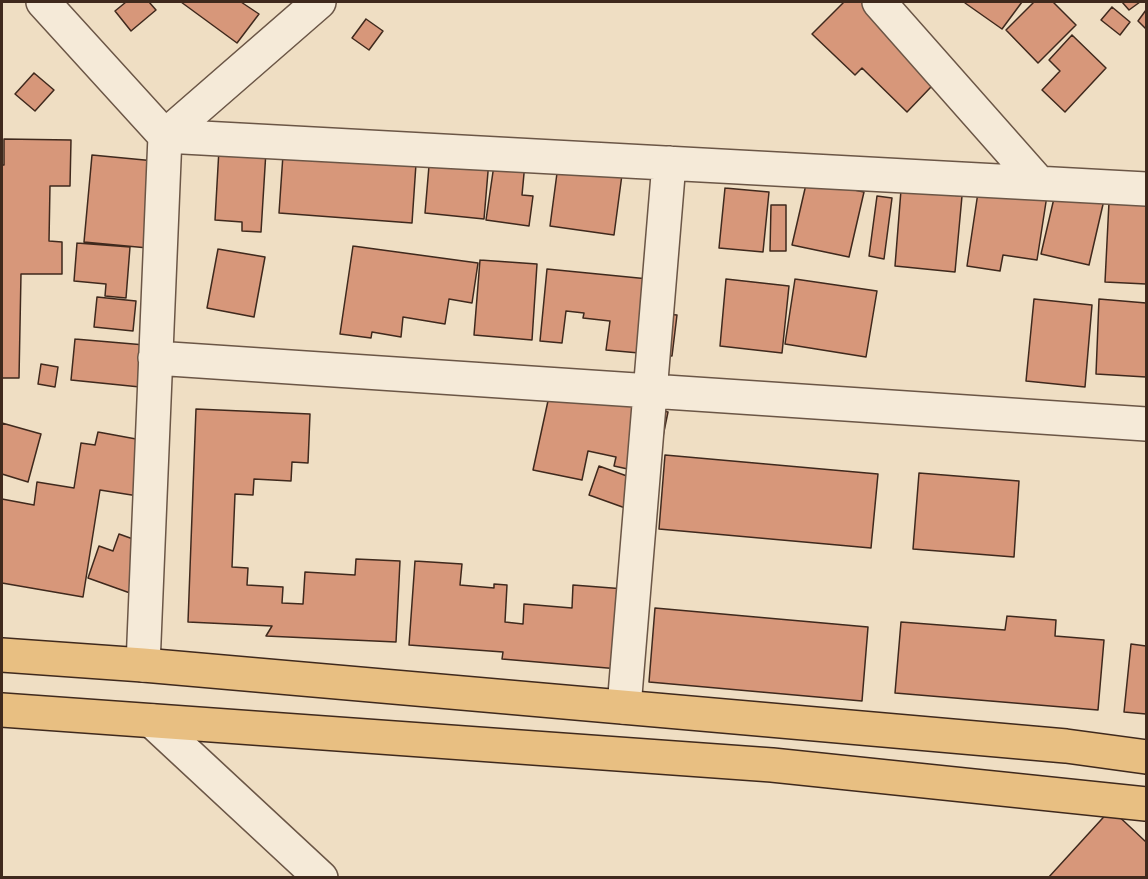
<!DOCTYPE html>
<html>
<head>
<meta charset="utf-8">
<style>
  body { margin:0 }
  #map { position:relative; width:1148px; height:879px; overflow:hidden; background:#efdec3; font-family:"Libre Bodoni",serif }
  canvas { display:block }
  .frame { position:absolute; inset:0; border:3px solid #3f291d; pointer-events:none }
</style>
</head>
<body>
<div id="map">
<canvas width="1148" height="879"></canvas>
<div class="frame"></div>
</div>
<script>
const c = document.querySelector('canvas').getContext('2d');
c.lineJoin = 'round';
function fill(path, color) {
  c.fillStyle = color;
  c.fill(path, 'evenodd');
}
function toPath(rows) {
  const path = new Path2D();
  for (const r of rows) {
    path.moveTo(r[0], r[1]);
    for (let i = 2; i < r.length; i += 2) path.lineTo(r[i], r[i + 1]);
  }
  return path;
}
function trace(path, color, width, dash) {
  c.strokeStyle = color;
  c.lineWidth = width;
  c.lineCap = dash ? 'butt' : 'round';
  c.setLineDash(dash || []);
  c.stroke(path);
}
const building = toPath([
  [126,2,149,2,156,10,131,31,115,11,126,2],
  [181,2,241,2,259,14,237,43,181,2],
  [844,2,882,2,953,64,907,112,862,68,855,75,812,34,844,2],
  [966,2,1022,2,1002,29,965,3,966,2],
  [1034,2,1053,2,1076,25,1038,63,1006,30,1034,2],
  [1122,2,1140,2,1129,10,1122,2],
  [1112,7,1130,22,1120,35,1101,20,1112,7],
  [1146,10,1146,29,1138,21,1146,10],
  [366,19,383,31,369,50,352,38,366,19],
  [1072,35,1106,68,1065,112,1042,90,1060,71,1049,60,1072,35],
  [34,73,54,90,35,111,15,94,34,73],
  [4,139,71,140,70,186,50,186,49,241,62,242,62,274,21,274,19,378,2,378,2,165,4,165,4,139],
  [284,140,417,149,412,223,279,213,284,140],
  [219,149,266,151,261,232,242,231,242,222,215,220,219,149],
  [430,154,489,160,484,219,425,213,430,154],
  [92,155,155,161,148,248,84,242,92,155],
  [495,158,525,163,522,195,533,196,529,226,486,220,495,158],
  [559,158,623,167,614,235,550,226,559,158],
  [980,179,1048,189,1037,260,1003,255,1000,271,967,266,980,179],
  [807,180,864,192,849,257,792,245,807,180],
  [725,188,769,192,763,252,719,248,725,188],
  [901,190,962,196,955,272,895,266,901,190],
  [1055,194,1104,200,1089,265,1041,254,1055,194],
  [877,196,892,198,884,259,869,256,877,196],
  [1109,202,1146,204,1146,284,1105,282,1109,202],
  [771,205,786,205,786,251,770,251,771,205],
  [77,243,130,247,126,298,105,296,106,284,74,281,77,243],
  [353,246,478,263,472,303,449,299,445,324,403,317,401,337,372,332,371,338,340,334,353,246],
  [218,249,265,257,254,317,207,308,218,249],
  [480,260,537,264,532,340,474,335,480,260],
  [547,269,669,281,666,314,677,315,672,356,606,350,610,321,583,318,584,313,566,311,562,343,540,341,547,269],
  [726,279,789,286,782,353,720,346,726,279],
  [795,279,877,291,866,357,785,344,795,279],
  [97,297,136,301,133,331,94,327,97,297],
  [1034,299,1092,305,1085,387,1026,381,1034,299],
  [1099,299,1146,303,1146,377,1096,374,1099,299],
  [75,339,145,345,140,387,71,380,75,339],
  [41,364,58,367,55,387,38,384,41,364],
  [551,387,668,412,655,475,614,466,616,457,588,451,582,480,533,470,551,387],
  [196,409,310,414,308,463,292,462,291,481,254,479,253,495,235,494,232,567,248,568,247,585,283,587,282,603,303,604,305,572,355,575,356,559,400,561,396,642,266,636,272,626,188,622,196,409],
  [2,423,41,434,28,482,2,474,2,423],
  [98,432,147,441,138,496,100,490,83,597,2,583,2,499,34,505,37,482,74,488,81,443,95,445,98,432],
  [665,455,878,474,871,548,659,529,665,455],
  [599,466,638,480,628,509,589,495,599,466],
  [919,473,1019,481,1014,557,913,549,919,473],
  [119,534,147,544,130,593,88,578,99,546,113,551,119,534],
  [415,561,462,564,460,585,494,588,494,584,507,585,505,622,523,624,524,604,572,608,573,585,625,589,619,669,502,659,503,652,409,645,415,561],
  [655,608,868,627,862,701,649,682,655,608],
  [1007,616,1056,620,1055,636,1104,640,1098,710,895,693,901,622,1005,630,1007,616],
  [1131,644,1146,646,1146,714,1124,712,1131,644],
  [1111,809,1146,842,1146,878,1048,878,1111,809]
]);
fill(building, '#d7977a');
trace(building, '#3f291d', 1.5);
const minor = toPath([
  [43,2,165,136,1146,189],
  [879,2,1039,183],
  [155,358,1146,424],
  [143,665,165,136,319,2],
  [624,707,669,163],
  [152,721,321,878]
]);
const major = toPath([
  [2,655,143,665,1066,746,1146,757],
  [2,710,772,765,1146,804]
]);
trace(minor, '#6b5646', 36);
trace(major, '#3f291d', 36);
trace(minor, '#f5ead8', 33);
trace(major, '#e8bf82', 33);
</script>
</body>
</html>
